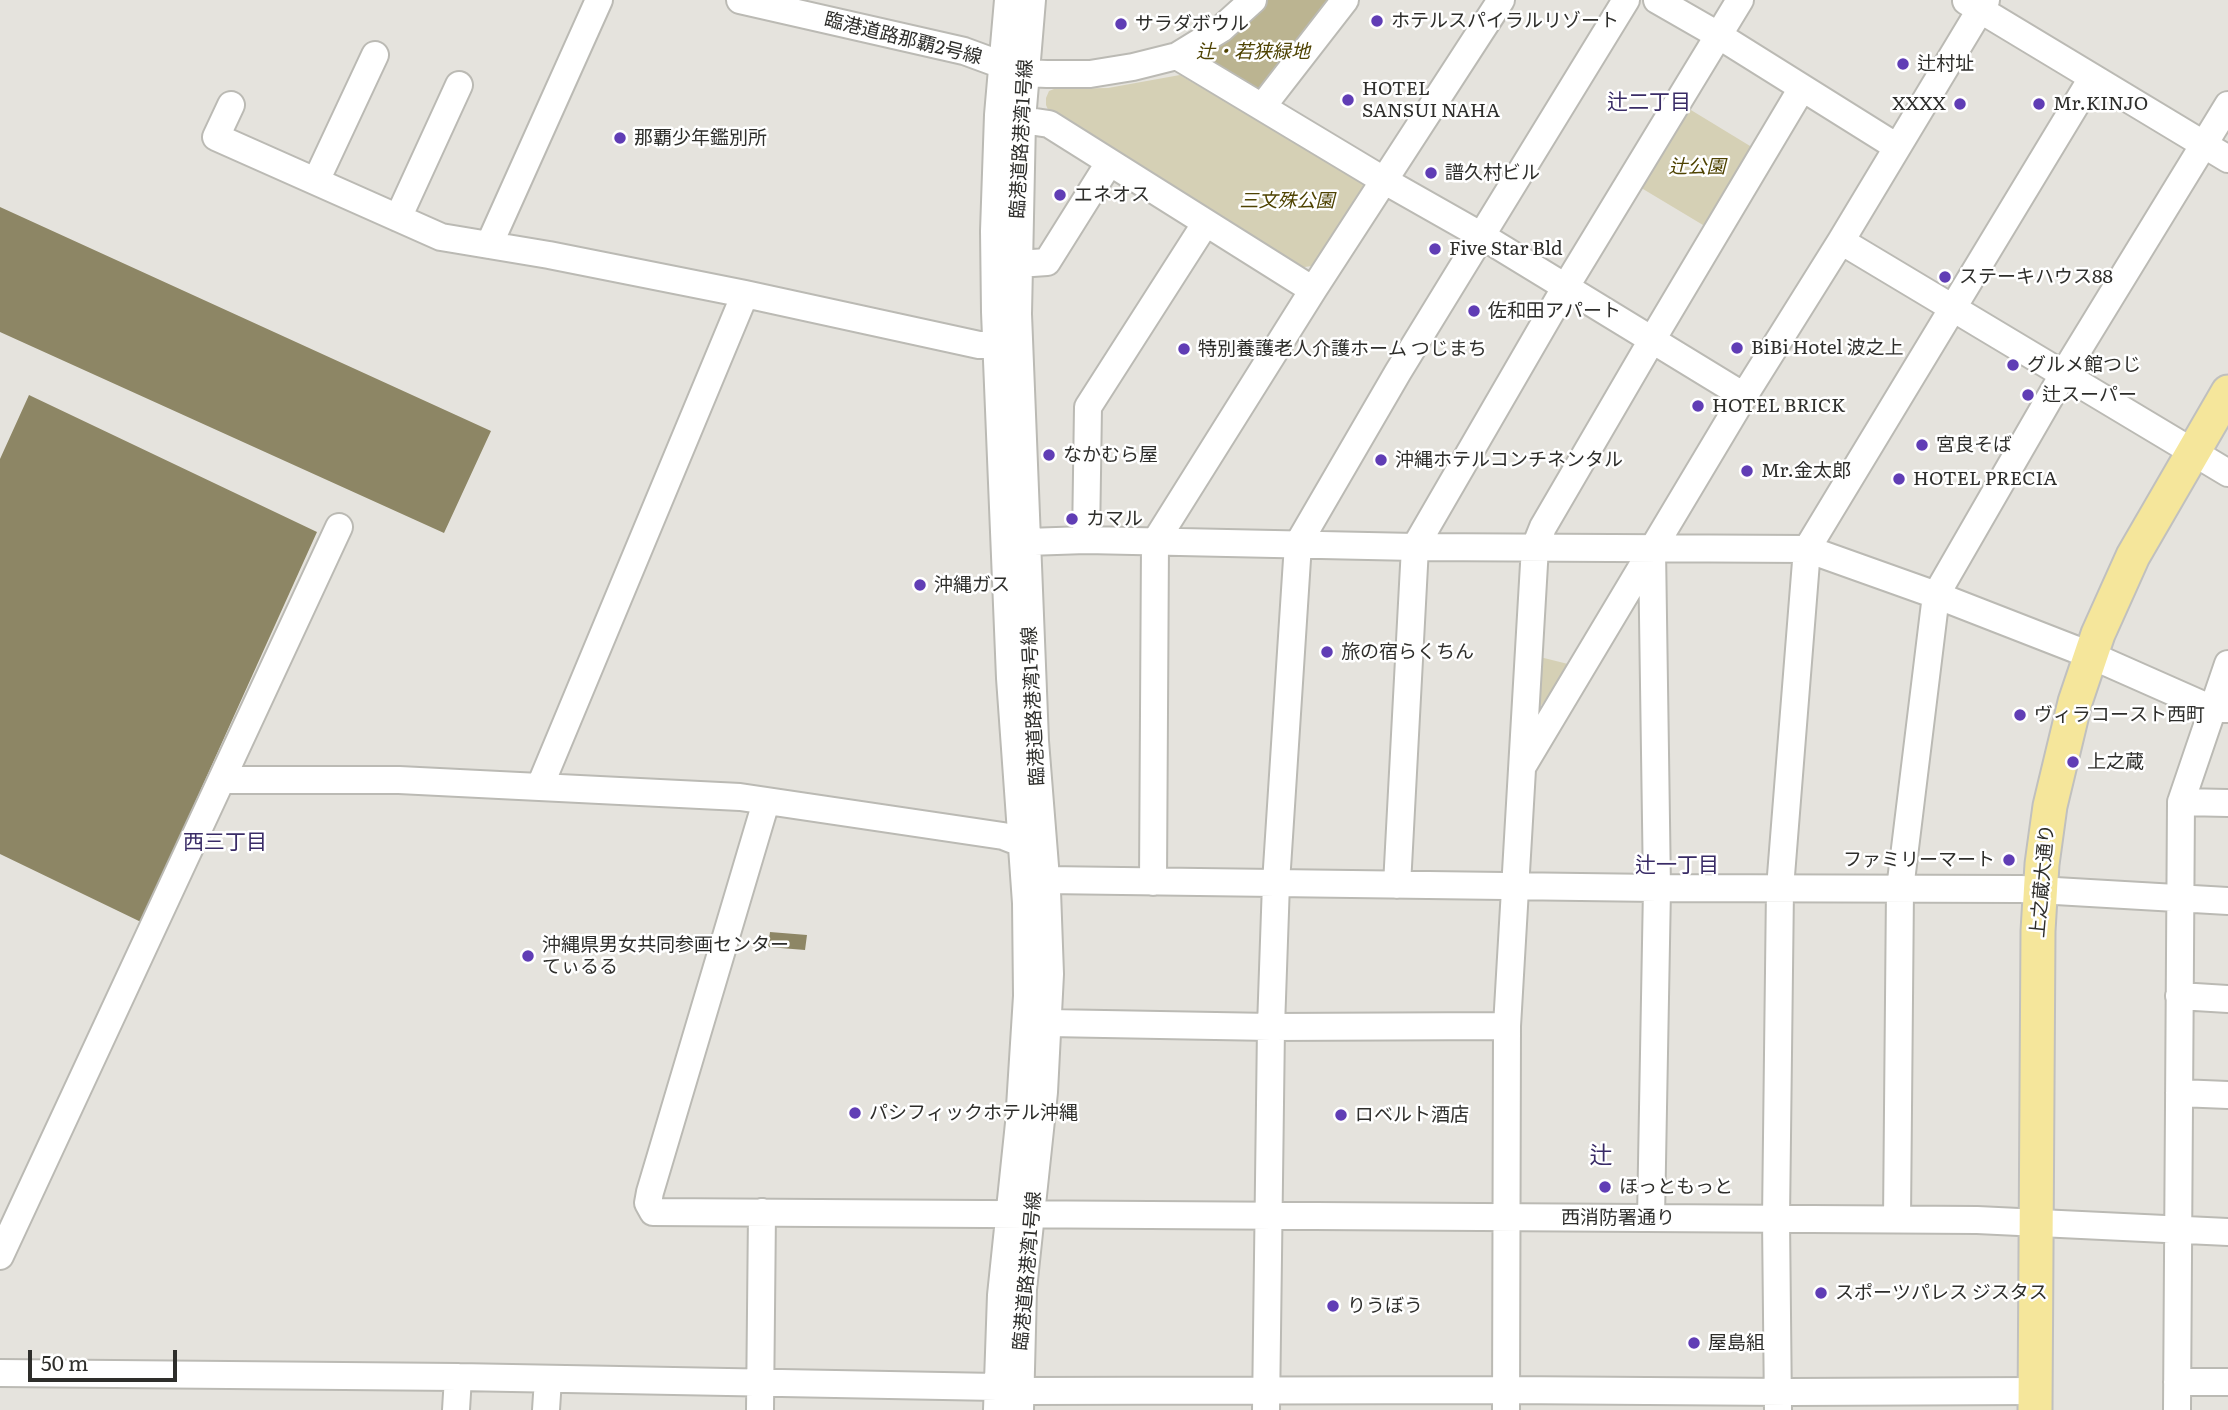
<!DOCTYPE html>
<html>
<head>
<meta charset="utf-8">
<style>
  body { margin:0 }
  #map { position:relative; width:2228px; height:1410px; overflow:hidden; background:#e5e3dd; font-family:Literata,serif }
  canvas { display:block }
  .scale { position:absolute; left:28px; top:1350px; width:149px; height:32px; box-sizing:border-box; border:4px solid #2e2e2b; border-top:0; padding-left:9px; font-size:21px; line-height:24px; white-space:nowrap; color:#2e2e2b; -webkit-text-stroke:5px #fff; paint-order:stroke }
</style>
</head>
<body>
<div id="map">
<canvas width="2228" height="1410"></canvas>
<div class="scale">50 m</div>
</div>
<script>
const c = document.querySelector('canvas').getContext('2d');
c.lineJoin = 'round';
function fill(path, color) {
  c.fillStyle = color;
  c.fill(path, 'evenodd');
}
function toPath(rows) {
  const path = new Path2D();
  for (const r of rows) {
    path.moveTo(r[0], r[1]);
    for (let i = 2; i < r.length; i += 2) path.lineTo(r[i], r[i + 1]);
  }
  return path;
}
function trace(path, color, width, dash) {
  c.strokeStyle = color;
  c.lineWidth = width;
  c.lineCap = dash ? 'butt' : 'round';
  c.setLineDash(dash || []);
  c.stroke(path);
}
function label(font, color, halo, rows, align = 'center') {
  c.font = font + ' Literata,"Noto Sans JP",serif';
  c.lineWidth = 5;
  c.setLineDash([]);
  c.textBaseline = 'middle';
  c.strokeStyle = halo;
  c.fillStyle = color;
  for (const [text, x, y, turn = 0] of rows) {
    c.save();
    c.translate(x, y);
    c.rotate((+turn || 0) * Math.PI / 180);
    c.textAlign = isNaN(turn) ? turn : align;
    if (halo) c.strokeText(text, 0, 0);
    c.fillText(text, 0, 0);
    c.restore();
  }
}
fill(toPath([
  [1180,75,1365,183,1312,266,1290,269,1049,112,1046,105,1046,98,1049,91,1054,89,1108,88],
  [1686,107,1755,149,1708,228,1638,186],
  [1536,656,1572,665,1540,707]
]), '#d5d0b5');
fill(toPath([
  [1259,0,1335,0,1260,94,1203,60]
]), '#bbb491');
fill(toPath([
  [0,207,491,431,444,533,0,332],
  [29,395,317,532,141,922,0,854,0,459],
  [770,932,807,935,805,950,768,947]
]), '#8d8665');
const minor = toPath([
  [740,0,964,51,1024,73,1047,74,1090,74,1133,67,1177,56,1221,29,1253,0],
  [1657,0,1718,35,1897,147],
  [1966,1,2228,159],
  [1177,56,1385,181,1482,236,1744,396],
  [231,105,216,137,441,237,549,255,745,294,979,345,1014,345],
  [1262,107,1345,0],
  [1022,120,1049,124,1313,290],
  [316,181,375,55],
  [398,218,459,85],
  [1841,241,2228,473],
  [489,245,599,0],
  [1018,264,1047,262,1109,163],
  [1086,540,1088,407,1205,224],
  [1027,542,1086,540,1415,547,1807,549,1936,595,2090,655,2212,709,2228,709],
  [1524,764,1744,396,1841,241,1986,0],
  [222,780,399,780,740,797,1003,836,1021,843,1030,856],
  [540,786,745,294],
  [766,802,650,1192,648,1203,653,1212,1977,1220,2228,1232],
  [2181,802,2228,803],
  [1046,880,1657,888,2021,889,2228,901],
  [1153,882,1155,542,1313,290,1501,0],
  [1397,885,1415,547,1565,288,1740,0],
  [2179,996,2228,999],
  [1049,1023,1271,1027,1507,1026],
  [2179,1093,2228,1095],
  [1651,1218,1657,888,1652,549],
  [1897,1219,1900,889,1936,595,2064,373,2228,105],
  [0,1256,339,527],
  [0,1373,458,1377,997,1387],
  [2177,1382,2228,1382],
  [1020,1391,1506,1390,1788,1392,2035,1391],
  [456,1410,458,1377],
  [546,1410,548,1379],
  [760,1410,762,1212],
  [997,1410,1001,1295,1019,1123,1027,996,1026,903,1010,678,995,312,994,231,998,115,1008,0],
  [1020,1410,1023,1289,1044,1092,1050,974,1047,891,1035,741,1018,314,1022,120,1032,0],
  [1266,1410,1271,1027,1276,883,1298,544,1398,372,1626,0],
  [1506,1410,1507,1026,1535,547,1543,527,1652,340,1802,88],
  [1778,1410,1776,1219,1780,888,1807,549,2092,78],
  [2177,1410,2181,802,2228,664]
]);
const major = toPath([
  [2035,1410,2038,931,2042,864,2050,806,2075,702,2098,634,2133,556,2228,392]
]);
trace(minor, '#bbbab4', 30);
trace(major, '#c0c0bf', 37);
trace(minor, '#fff', 26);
trace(major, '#f5e69b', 33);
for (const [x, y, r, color] of [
  [1377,21,7,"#603db5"],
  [1121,24,7,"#603db5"],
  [1903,64,7,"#603db5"],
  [1348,100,7,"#603db5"],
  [1960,104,7,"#603db5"],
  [2039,104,7,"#603db5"],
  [620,138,7,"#603db5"],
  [1431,173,7,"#603db5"],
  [1060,195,7,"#603db5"],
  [1435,249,7,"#603db5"],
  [1945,277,7,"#603db5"],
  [1474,311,7,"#603db5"],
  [1737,348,7,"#603db5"],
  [1184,349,7,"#603db5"],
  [2013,365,7,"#603db5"],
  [2028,395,7,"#603db5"],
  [1698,406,7,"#603db5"],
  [1922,445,7,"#603db5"],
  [1049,455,7,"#603db5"],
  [1381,460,7,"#603db5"],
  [1747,471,7,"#603db5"],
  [1899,479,7,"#603db5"],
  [1072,519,7,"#603db5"],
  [920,585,7,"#603db5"],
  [1327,652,7,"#603db5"],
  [2020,715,7,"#603db5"],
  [2073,762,7,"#603db5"],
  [2009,860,7,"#603db5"],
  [528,956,7,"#603db5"],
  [855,1113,7,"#603db5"],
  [1341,1115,7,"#603db5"],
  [1605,1187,7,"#603db5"],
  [1821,1293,7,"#603db5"],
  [1333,1306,7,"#603db5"],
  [1694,1343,7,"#603db5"]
]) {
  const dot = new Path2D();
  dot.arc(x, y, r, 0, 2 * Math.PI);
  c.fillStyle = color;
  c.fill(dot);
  trace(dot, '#fff', 2.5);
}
label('19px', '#2e2e2b', '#fff', [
  ["ホテルスパイラルリゾート",1391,21],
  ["サラダボウル",1135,24],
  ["辻村址",1917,64],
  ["HOTEL",1362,89],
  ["SANSUI NAHA",1362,111],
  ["XXXX",1946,104,"right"],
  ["Mr.KINJO",2053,104],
  ["那覇少年鑑別所",634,138],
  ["譜久村ビル",1445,173],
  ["エネオス",1074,195],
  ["Five Star Bld",1449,249],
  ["ステーキハウス88",1959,277],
  ["佐和田アパート",1488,311],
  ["BiBi Hotel 波之上",1751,348],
  ["特別養護老人介護ホーム つじまち",1198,349],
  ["グルメ館つじ",2027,365],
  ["辻スーパー",2042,395],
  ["HOTEL BRICK",1712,406],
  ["宮良そば",1936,445],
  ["なかむら屋",1063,455],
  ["沖縄ホテルコンチネンタル",1395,460],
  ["Mr.金太郎",1761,471],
  ["HOTEL PRECIA",1913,479],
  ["カマル",1086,519],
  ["沖縄ガス",934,585],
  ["旅の宿らくちん",1341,652],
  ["ヴィラコースト西町",2034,715],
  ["上之蔵",2087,762],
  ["ファミリーマート",1995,860,"right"],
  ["沖縄県男女共同参画センター",542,945],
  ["てぃるる",542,967],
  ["パシフィックホテル沖縄",869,1113],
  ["ロベルト酒店",1355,1115],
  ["ほっともっと",1619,1187],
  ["スポーツパレス ジスタス",1835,1293],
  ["りうぼう",1347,1306],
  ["屋島組",1708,1343]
], 'left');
label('19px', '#2e2e2b', '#fff', [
  ["臨港道路那覇2号線",903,39,14],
  ["臨港道路港湾1号線",1022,139,-87],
  ["臨港道路港湾1号線",1034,706,-93],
  ["上之蔵大通り",2043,881,-85],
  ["西消防署通り",1618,1218],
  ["臨港道路港湾1号線",1028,1271,-85]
]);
label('italic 19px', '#4f4302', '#fff', [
  ["辻・若狭緑地",1253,52],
  ["辻公園",1697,167],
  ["三文殊公園",1287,201]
]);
label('21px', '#392b66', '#fff', [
  ["辻二丁目",1649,103],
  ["西三丁目",225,843],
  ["辻一丁目",1677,866]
]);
label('23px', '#392b66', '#fff', [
  ["辻",1601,1156]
]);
</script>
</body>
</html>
